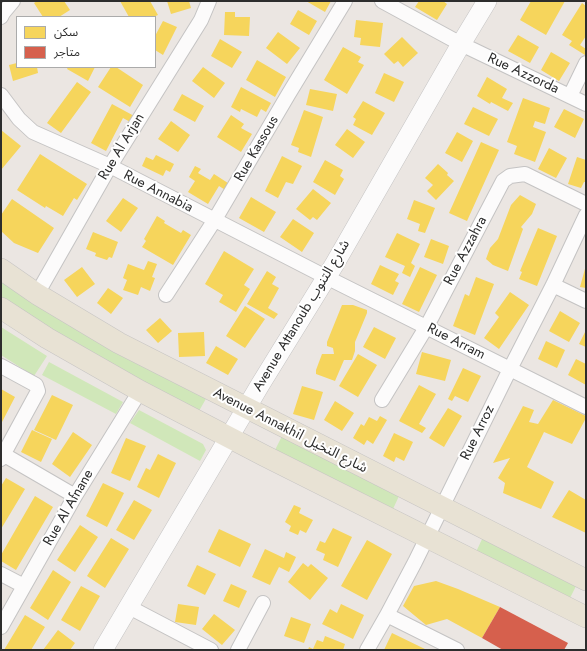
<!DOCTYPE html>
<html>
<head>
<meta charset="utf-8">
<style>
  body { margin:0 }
  #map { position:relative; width:587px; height:651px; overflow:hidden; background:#ebe6e2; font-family:Jost,"Noto Sans Arabic",sans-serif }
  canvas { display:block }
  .frame { position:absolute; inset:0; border:2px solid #2d2d2d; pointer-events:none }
  .legend { position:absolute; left:16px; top:16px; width:140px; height:52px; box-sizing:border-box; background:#fff; border:1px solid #ababab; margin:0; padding:5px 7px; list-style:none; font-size:12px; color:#2d2d2d }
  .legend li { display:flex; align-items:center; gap:8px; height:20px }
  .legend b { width:20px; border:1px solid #ababab }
</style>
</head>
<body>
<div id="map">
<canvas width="587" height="651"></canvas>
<div class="frame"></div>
<ul class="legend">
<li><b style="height:11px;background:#f6d55c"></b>سكن</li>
<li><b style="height:11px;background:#d6604d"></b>متاجر</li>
</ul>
</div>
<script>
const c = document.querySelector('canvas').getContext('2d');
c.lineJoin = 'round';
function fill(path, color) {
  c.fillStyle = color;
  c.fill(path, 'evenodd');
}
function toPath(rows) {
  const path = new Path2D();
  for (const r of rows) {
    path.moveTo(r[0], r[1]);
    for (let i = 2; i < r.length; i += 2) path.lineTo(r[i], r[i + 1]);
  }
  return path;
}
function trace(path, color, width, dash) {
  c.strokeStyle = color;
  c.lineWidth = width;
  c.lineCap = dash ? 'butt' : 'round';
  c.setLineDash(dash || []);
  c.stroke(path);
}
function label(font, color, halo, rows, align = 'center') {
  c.font = font + ' Jost,"Noto Sans Arabic",sans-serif';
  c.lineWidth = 4;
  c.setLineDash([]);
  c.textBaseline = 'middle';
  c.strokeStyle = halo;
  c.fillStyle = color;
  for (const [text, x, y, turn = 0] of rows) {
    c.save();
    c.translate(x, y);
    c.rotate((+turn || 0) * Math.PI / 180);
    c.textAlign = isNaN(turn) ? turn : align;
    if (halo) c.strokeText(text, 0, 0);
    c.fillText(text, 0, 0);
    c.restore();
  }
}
fill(toPath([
  [1,279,207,397,199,411,104,362,1,299],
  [1,327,47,356,34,376,1,355],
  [49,362,123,402,116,414,42,375],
  [139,410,203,444,206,450,200,461,130,423],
  [282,436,399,496,393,509,275,450],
  [483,537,577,584,570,598,476,552]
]), '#d0e7b9');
fill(toPath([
  [37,1,64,1,70,10,59,17,43,17,34,3],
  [120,1,150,1,158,15,153,17,129,17],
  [167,1,189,1,191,8,171,14],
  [306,1,331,1,325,12],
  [419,1,443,1,447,4,437,20,415,7],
  [531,1,565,1,546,35,520,20],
  [582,3,586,6,586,36,580,45,586,49,585,55,569,45,572,41,562,35],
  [298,10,317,21,309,35,290,24],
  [225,12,235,12,235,17,250,17,249,36,224,35],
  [356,20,383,23,380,47,360,45,361,38,354,37],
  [163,21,177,27,163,55,155,50,155,36],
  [278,32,300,48,287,64,266,48],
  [518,35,539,47,530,63,508,51],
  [402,37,418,53,403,67,398,61,394,64,384,54],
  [220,39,242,52,232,68,211,56],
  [343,47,361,57,358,62,364,65,347,94,324,80],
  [551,52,570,63,559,81,541,70],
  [257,60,286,77,275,97,246,80],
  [17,63,17,67,37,67,38,73,13,81,9,65],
  [68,67,95,67,88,81,67,69],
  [111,67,116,67,143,85,130,107,98,87],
  [203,67,225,83,214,98,192,81],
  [384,73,404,82,394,102,375,93],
  [487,77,507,89,502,98,513,103,508,111,491,102,490,104,477,96],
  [77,82,91,92,61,133,47,123],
  [241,87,271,103,266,112,261,109,257,117,241,109,240,112,231,107],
  [310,89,337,94,333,111,306,105],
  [182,94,204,106,195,122,173,110],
  [523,98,550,108,545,124,535,121,533,127,546,132,535,162,514,154,517,146,507,142],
  [363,101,385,113,372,135,353,125,356,119,353,117],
  [112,104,136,117,132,123,123,118,106,151,91,143],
  [473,107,498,119,489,136,464,124],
  [564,109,584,119,575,138,554,127],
  [304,110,323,117,311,157,298,152,299,148,291,145],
  [231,115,244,124,241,128,252,134,241,152,217,137],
  [171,121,190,135,178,152,158,139],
  [347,129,365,142,353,158,335,145],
  [1,130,21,146,1,170],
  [457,132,473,141,462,162,445,153],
  [481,142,499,150,467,221,449,213],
  [549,148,567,158,556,178,538,169],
  [40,154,87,184,77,200,74,198,63,216,46,206,45,208,17,190],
  [156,155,174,164,170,172,166,170,163,176,142,166,146,157,153,160],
  [282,156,302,166,293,184,286,182,278,198,265,191],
  [577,157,586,160,586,182,584,182,581,188,568,184],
  [325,160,343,170,340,176,344,179,335,195,313,182],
  [438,164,448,173,447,175,454,181,436,200,427,191,433,185,425,178],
  [195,166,201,169,198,173,210,180,214,174,231,185,227,191,219,186,208,204,188,192,195,181,189,177],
  [313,189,331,203,317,220,313,217,310,220,296,209],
  [520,195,536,204,532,214,521,227,523,229,508,271,493,265,486,259,490,248,498,239,511,205],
  [251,197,276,212,264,232,239,218],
  [123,198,138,208,121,232,106,221],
  [12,199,54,228,38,253,14,243,1,231,1,215],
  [414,200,435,208,425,233,418,231,420,224,407,219],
  [157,216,165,221,164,223,181,233,183,230,191,235,173,265,142,247,146,241,144,239],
  [293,219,314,233,302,252,280,237],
  [538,228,557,236,537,286,519,279,522,272,520,271],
  [93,232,118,242,112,258,109,257,107,260,95,256,96,253,86,249],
  [397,233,420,244,411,263,415,266,410,277,402,273,405,266,385,257],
  [431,239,449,246,443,264,424,257],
  [224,251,254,269,244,285,250,289,236,312,219,302,223,295,205,284],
  [148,261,157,264,152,277,155,278,150,291,141,287,138,295,123,290,127,280,123,278,128,264,144,270],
  [380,265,399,274,395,281,399,283,393,295,371,284],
  [586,265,586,288,580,287],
  [82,267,95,284,77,297,64,280],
  [420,267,437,275,419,312,402,304],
  [267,271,276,277,272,284,279,288,268,308,278,314,274,319,247,304],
  [476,277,494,284,475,335,453,326,465,294,469,296],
  [108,288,123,298,111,314,97,303],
  [510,292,529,305,499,349,484,338,499,317,495,313],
  [342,305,353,305,367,310,367,313,355,342,355,351,352,360,344,360,335,381,316,374,316,370,322,354,334,354,333,348,327,346,327,342],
  [245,306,265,319,245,348,226,336],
  [560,311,580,323,569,342,549,331],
  [160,318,172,331,158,343,146,330],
  [374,327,396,338,385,359,363,347],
  [586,330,586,347,579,344],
  [204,332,205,356,179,357,178,333],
  [546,341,565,350,557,368,538,359],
  [216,346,238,359,228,375,206,363],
  [422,352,451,360,445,381,416,374],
  [358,354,377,365,358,397,339,386],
  [576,359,586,364,586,385,568,375],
  [463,368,481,376,468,402,455,396,452,401,448,399],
  [419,385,436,394,419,424,426,428,422,433,399,421],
  [302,386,323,392,314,420,293,414],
  [1,389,15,397,1,424],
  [52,395,73,405,56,440,34,430],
  [553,400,586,416,586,418,572,444,544,432,527,467,554,482,541,509,503,493,505,483,498,478,510,458,493,463,523,406,534,410,529,422,538,424],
  [335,401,354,413,342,431,324,420],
  [448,408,462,416,444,447,429,438],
  [380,416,387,420,373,444,367,440,364,445,353,438,361,424,364,426,369,417,377,421],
  [32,430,52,439,41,462,21,452],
  [73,432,92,445,70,477,52,464],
  [394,433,413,442,404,461,396,457,394,462,383,456],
  [126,438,146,446,130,481,111,473],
  [158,454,176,463,159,498,137,487,146,468,150,470],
  [6,478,25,489,1,529,1,486],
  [103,483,124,493,107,527,86,516],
  [569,490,586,500,586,533,552,517],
  [35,496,53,507,16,570,1,561,1,555],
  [134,500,152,510,134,540,116,530],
  [294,505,301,508,299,513,313,520,306,533,300,530,298,535,289,531,291,526,285,522],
  [80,525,98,537,75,572,57,560],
  [333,528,352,537,338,567,323,560,325,554,316,550,320,541,325,543],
  [219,529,251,544,240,567,208,552],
  [111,538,129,549,105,588,87,576],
  [367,540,392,554,367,600,341,586],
  [265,549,284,558,286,552,296,557,289,572,279,567,270,585,252,577],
  [303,563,308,567,311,564,328,578,310,600,288,582],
  [197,565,216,574,205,595,187,586],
  [53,570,71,582,48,620,30,608],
  [436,581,458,589,500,607,482,638,447,619,426,625,403,606,414,586],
  [231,584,247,591,239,608,223,601],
  [81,586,100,596,80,631,61,620],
  [178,604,199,607,196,625,175,622],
  [341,604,364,615,353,639,322,624,330,609,337,613],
  [214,614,235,630,222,645,202,629],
  [25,615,45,627,31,650,4,650],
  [291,617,311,624,304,643,284,636],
  [58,630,75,643,70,650,43,650],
  [392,633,427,650,384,650],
  [325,636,345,644,343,650,308,650,309,647,313,649,317,640,323,642]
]), '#f6d55c');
fill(toPath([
  [500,607,568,643,564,650,503,650,482,638]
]), '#d6604d');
const street = toPath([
  [382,1,461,44,586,104],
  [1,17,3,13,13,1],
  [1,95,19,119,33,132,110,166,326,277,586,407],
  [570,96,586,63],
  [553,285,586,301],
  [37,294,110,166,201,20,209,1],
  [166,295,214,221,288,95,345,1],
  [1,366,36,385,38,391,1,459],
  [382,400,427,326,503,181,510,176,525,174,586,204],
  [1,453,75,496],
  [1,574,24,586],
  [129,607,211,650],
  [387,615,457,650],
  [1,627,75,496,140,391],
  [238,650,263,603],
  [367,650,387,615,415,562,510,369,553,285,586,215]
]);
const secondary = toPath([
  [103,650,260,385,334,265,461,44,487,1]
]);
const primary = toPath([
  [1,269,37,294,119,343,586,580],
  [1,308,47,338,140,391,265,456,586,617]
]);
trace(street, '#c4c3c3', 16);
trace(secondary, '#c4c3c3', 20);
trace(primary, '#c6c4c3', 22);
trace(street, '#fcfbfb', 14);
trace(secondary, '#fcfbfb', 19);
trace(primary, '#e8e2d4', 21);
label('14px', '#2d2d2d', '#fff', [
  ["Rue Azzorda",523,74,25],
  ["Rue Al Arjan",122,147,-59],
  ["Rue Kassous",257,149,-60],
  ["Rue Annabia",158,192,27],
  ["Rue Azzahra",466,251,-62],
  ["Avenue Attanoub شارع التنوب",302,316,-59],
  ["Rue Arram",456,342,27],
  ["Avenue Annakhil شارع النخيل",290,431,27],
  ["Rue Arroz",478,433,-64],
  ["Rue Al Afnane",69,508,-60]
]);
</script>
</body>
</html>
